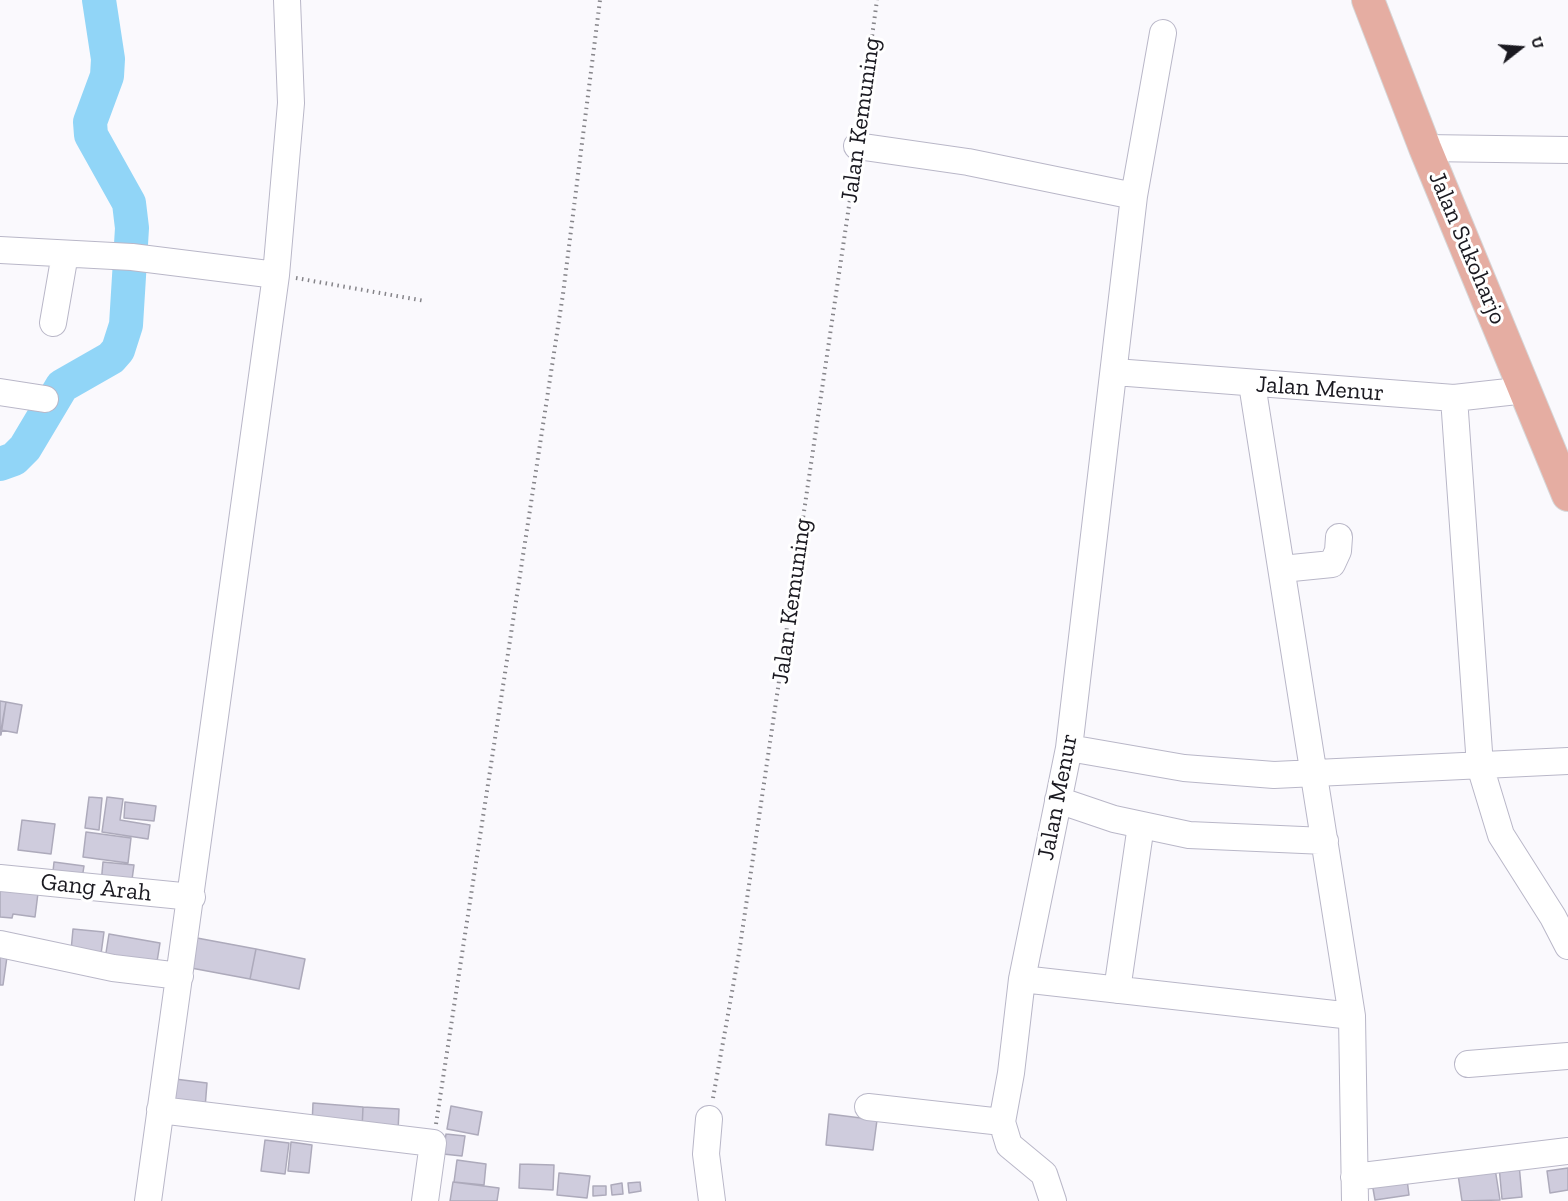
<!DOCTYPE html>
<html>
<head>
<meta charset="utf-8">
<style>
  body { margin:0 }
  #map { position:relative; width:1568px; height:1201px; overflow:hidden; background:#faf9fd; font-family:"Zilla Slab",serif }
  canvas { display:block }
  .north { position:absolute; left:1490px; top:18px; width:60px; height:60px; -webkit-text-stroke:4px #fff; paint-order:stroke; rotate:73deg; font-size:16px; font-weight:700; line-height:24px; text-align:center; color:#1a1920 }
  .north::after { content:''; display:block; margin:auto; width:21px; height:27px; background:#1a1920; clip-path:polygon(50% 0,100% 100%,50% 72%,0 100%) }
</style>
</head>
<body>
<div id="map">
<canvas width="1568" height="1201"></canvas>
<div class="north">U</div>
</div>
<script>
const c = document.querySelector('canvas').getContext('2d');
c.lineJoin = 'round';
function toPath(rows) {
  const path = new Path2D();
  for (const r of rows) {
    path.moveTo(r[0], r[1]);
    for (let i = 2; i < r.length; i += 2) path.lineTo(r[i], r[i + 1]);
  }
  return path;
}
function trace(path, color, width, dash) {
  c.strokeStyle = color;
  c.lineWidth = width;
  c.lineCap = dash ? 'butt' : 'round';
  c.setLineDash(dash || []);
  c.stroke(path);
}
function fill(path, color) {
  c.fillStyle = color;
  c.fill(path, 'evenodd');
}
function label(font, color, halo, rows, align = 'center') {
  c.font = font + ' "Zilla Slab",serif';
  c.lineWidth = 6;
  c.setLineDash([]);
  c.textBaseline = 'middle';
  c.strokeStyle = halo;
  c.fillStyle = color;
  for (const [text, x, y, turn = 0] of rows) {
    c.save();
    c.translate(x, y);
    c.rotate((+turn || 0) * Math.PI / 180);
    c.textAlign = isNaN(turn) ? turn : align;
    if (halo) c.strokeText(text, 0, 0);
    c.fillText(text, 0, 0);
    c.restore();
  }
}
trace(toPath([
  [0,464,14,459,25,448,62,386,111,358,118,350,126,325,132,228,129,203,91,135,90,122,107,76,108,59,99,0]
]), '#91d5f7', 34);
const building = toPath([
  [0,701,6,702,1,735,0,735,0,701],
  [6,702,22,705,17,733,1,730,6,702],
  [89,797,102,798,99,830,85,828,89,797],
  [107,797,123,799,120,820,150,825,148,839,102,832,107,797],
  [125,802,156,806,154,821,124,818,125,802],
  [22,820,55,824,51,854,18,850,22,820],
  [86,832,131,838,128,863,83,857,86,832],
  [54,862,84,866,81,885,52,881,54,862],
  [103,862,134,865,131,887,101,884,103,862],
  [0,888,38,893,35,917,13,914,12,918,0,917,0,888],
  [73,929,104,932,101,954,71,951,73,929],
  [109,934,160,943,156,968,105,959,109,934],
  [197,938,256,949,250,979,191,968,197,938],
  [256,949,305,959,299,989,250,979,256,949],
  [0,956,7,957,3,985,0,985,0,956],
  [175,1079,207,1083,205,1108,173,1105,175,1079],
  [313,1103,363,1107,362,1129,312,1125,313,1103],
  [451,1106,482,1112,478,1135,447,1129,451,1106],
  [363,1107,399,1109,398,1132,362,1129,363,1107],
  [829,1114,877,1120,873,1150,826,1145,829,1114],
  [446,1134,465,1136,462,1156,443,1154,446,1134],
  [265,1140,289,1143,285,1174,261,1171,265,1140],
  [291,1142,312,1145,309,1173,288,1171,291,1142],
  [457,1160,486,1164,484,1185,454,1182,457,1160],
  [1494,1162,1500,1200,1462,1201,1457,1168,1494,1162],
  [520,1164,554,1165,553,1190,519,1188,520,1164],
  [1519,1164,1522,1197,1502,1199,1499,1166,1519,1164],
  [1568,1168,1568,1190,1550,1193,1547,1171,1568,1168],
  [1406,1172,1409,1195,1375,1200,1371,1177,1406,1172],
  [559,1173,590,1176,587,1198,557,1195,559,1173],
  [453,1182,499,1188,497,1201,450,1201,453,1182],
  [640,1182,641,1191,629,1193,628,1183,640,1182],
  [622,1183,623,1194,612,1195,611,1185,622,1183],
  [593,1186,606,1186,606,1195,593,1196,593,1186]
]);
fill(building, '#cfccdd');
trace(building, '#adaabb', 1.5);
const minor = toPath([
  [857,146,968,162,1134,196],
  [1425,148,1568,150],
  [0,250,132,257,276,275],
  [53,323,65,254],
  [1115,372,1454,398,1526,390],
  [1252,384,1352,1016,1355,1201],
  [0,392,45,399],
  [1454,398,1480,766,1501,835,1553,917,1568,946],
  [1282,569,1332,564,1338,551,1339,537],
  [1069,748,1184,768,1274,775,1568,761],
  [1058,800,1114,819,1189,835,1325,841],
  [0,878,192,897],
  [0,944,113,968,180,976],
  [1022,979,1352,1016],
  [1117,990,1141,825],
  [1468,1064,1568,1056],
  [868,1107,1002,1122],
  [160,1110,433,1143,425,1201],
  [709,1119,706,1154,712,1201],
  [1354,1177,1568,1151],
  [148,1201,276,275,291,103,287,0],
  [1053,1201,1044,1174,1009,1145,1002,1122,1011,1073,1022,979,1069,748,1134,196,1163,33]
]);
const major = toPath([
  [1368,0,1425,148,1568,495]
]);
trace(minor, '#b9b7c8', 28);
trace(major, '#d6d6d7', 34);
trace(toPath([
  [860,125,877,0],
  [296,278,425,301],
  [713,1098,739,953,855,165],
  [436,1124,563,294,600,0]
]), '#858489', 4, [1.5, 4.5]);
trace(minor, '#fff', 26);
trace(major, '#e5ada2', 32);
label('24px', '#1a1920', '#fff', [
  ["Jalan Kemuning",861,120,-82],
  ["Jalan Sukoharjo",1467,248,67],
  ["Jalan Menur",1320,389,4],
  ["Jalan Kemuning",792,601,-82],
  ["Jalan Menur",1058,797,-79],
  ["Gang Arah",96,888,6]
]);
</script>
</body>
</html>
